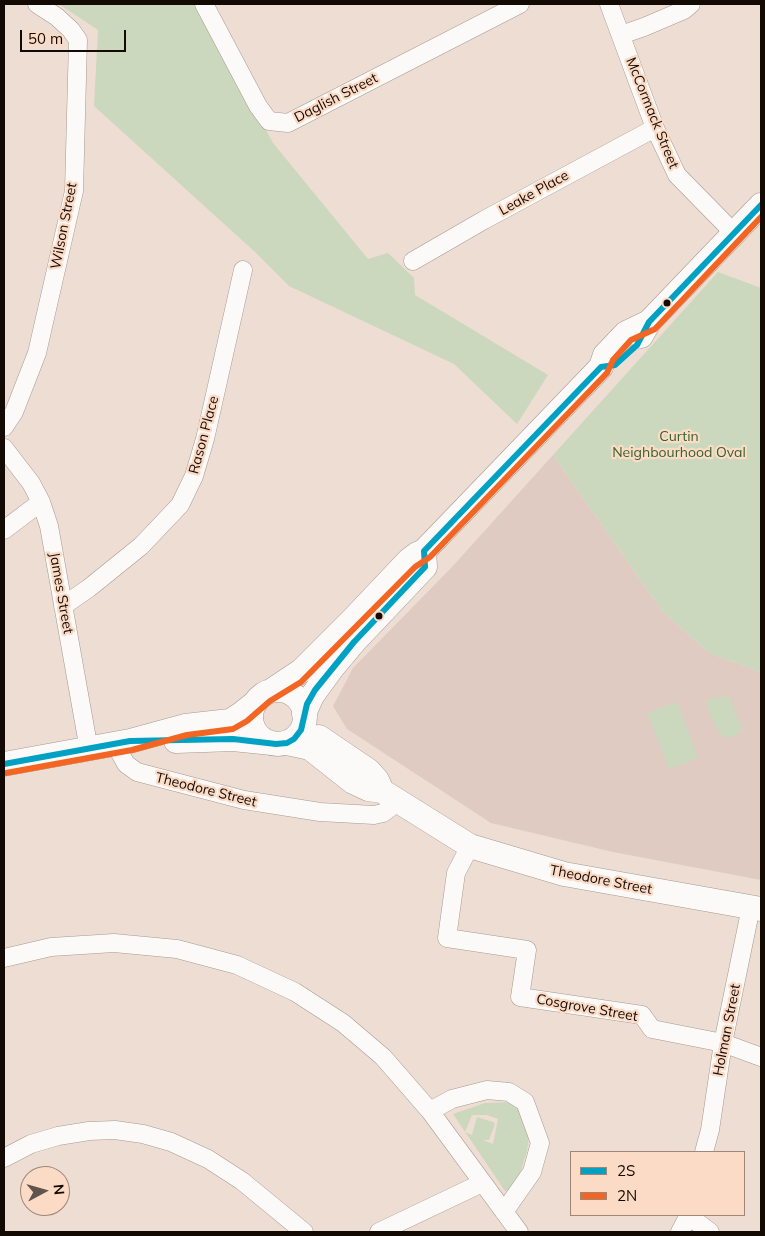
<!DOCTYPE html>
<html>
<head>
<meta charset="utf-8">
<style>
  body { margin:0 }
  #map { position:relative; width:765px; height:1236px; overflow:hidden; background:#eeddd2; font-family:Mulish,sans-serif }
  canvas { display:block }
  .frame { position:absolute; inset:0; border:5px solid #140a04; pointer-events:none }
  .legend { position:absolute; left:570px; top:1151px; width:175px; height:65px; box-sizing:border-box; background:#fbdbc5; border:1px solid #9f8778; margin:0; padding:6px 9px; list-style:none; font-size:15px; color:#140a04 }
  .legend li { display:flex; align-items:center; gap:10px; height:25px }
  .legend b { width:25px; border:1px solid #9f8778 }
  .north { position:absolute; left:20px; top:1166px; width:50px; height:50px; box-sizing:border-box; background:#fbdbc5; border:1px solid #9f8778; border-radius:50%; rotate:84deg; font-size:14px; font-weight:700; line-height:20px; text-align:center; color:#140a04 }
  .north::after { content:''; display:block; margin:auto; width:18px; height:22px; background:#60544c; clip-path:polygon(50% 0,100% 100%,50% 72%,0 100%) }
  .scale { position:absolute; left:20px; top:30px; width:106px; height:22px; box-sizing:border-box; border:2px solid #140a04; border-top:0; padding-left:6px; font-size:15px; line-height:18px; white-space:nowrap; color:#140a04; -webkit-text-stroke:4px #fbdbc5; paint-order:stroke }
</style>
</head>
<body>
<div id="map">
<canvas width="765" height="1236"></canvas>
<div class="frame"></div>
<ul class="legend">
<li><b style="height:6px;background:#01a1c4"></b>2S</li>
<li><b style="height:6px;background:#f26522"></b>2N</li>
</ul>
<div class="north">N</div>
<div class="scale">50 m</div>
</div>
<script>
const c = document.querySelector('canvas').getContext('2d');
c.lineJoin = 'round';
function fill(path, color) {
  c.fillStyle = color;
  c.fill(path, 'evenodd');
}
function toPath(rows) {
  const path = new Path2D();
  for (const r of rows) {
    if (r.length === 3) {
      path.moveTo(r[0] + r[2], r[1]);
      path.arc(r[0], r[1], r[2], 0, 2 * Math.PI);
      continue;
    }
    path.moveTo(r[0], r[1]);
    for (let i = 2; i < r.length; i += 2) path.lineTo(r[i], r[i + 1]);
  }
  return path;
}
function trace(path, color, width, dash) {
  c.strokeStyle = color;
  c.lineWidth = width;
  c.lineCap = dash ? 'butt' : 'round';
  c.setLineDash(dash || []);
  c.stroke(path);
}
function label(font, color, halo, rows, align = 'center') {
  c.font = font + ' Mulish,sans-serif';
  c.lineWidth = 4.5;
  c.setLineDash([]);
  c.textBaseline = 'middle';
  c.strokeStyle = halo;
  c.fillStyle = color;
  for (const [text, x, y, turn = 0] of rows) {
    c.save();
    c.translate(x, y);
    c.rotate((+turn || 0) * Math.PI / 180);
    c.textAlign = isNaN(turn) ? turn : align;
    if (halo) c.strokeText(text, 0, 0);
    c.fillText(text, 0, 0);
    c.restore();
  }
}
fill(toPath([
  [553,455,662,611,709,653,761,672,761,880,613,852,491,823,347,729,333,706,353,668,452,567]
]), '#dfcbc2');
fill(toPath([
  [59,4,198,4,273,143,368,259,388,253,414,278,415,295,548,375,517,424,454,364,289,286,255,252,94,106,98,30],
  [718,272,761,288,761,672,709,653,662,611,553,455],
  [729,696,743,730,733,737,725,737,718,733,705,701,713,698],
  [677,702,698,758,669,769,647,713],
  [514,1102,530,1129,527,1151,515,1190,505,1191,453,1114,485,1103],
  [472,1115,487,1115,498,1119,493,1144,483,1140,489,1140,495,1124,493,1122,477,1117,472,1135,465,1132]
]), '#cbd8bd');
const street = toPath([
  [204,4,258,106,269,121,288,123,520,4],
  [609,4,655,128,677,175,734,233],
  [621,35,644,27,684,10,691,4],
  [413,261,484,220,655,128],
  [4,427,14,412,37,353,74,191,78,40,71,30,57,17,37,4],
  [4,448,31,483,41,502,49,526,89,750],
  [4,530,41,502],
  [63,606,89,588,141,546,180,505,194,476,205,439,243,270],
  [115,744,126,764,137,772,244,800,320,812,374,815,383,813,391,807,396,800],
  [470,846,456,873,447,938,527,950,520,997,642,1015,652,1029,723,1043,761,1057],
  [4,958,51,947,114,943,177,949,237,965,295,992,343,1023,383,1057,430,1111,519,1232],
  [430,1111,452,1099,487,1090,509,1092,525,1102,540,1143,532,1172,504,1212],
  [704,1152,710,1130,723,1043,751,907],
  [4,1158,31,1144,58,1136,89,1131,115,1130,143,1134,171,1142,208,1159,242,1181,304,1232],
  [689,1216,710,1232],
  [379,1232,482,1183],
  [680,1232,689,1215]
]);
const secondary = toPath([
  [641,336,649,322,761,205],
  [278,717,27],
  [271,691,301,671,354,618,409,560,417,554,424,551,601,367,605,355,626,333,649,322],
  [304,714,312,696,333,667,354,642,425,567,424,551],
  [319,737,369,771,377,780,382,791],
  [176,741,233,739,272,743],
  [287,743,310,748,353,782,368,789,382,791,470,846,564,874,761,909],
  [4,764,130,741,185,726,230,721,241,714,256,702]
]);
trace(street, '#a69990', 19);
trace(secondary, '#a69990', 25);
trace(street, '#fcfaf8', 18);
trace(secondary, '#fcfaf8', 24);
trace(toPath([
  [4,764,130,741,233,739,276,744,287,743,294,739,301,730,307,704,315,690,354,642,425,567,424,551,601,367,615,365,637,345,649,322,761,205]
]), '#01a1c4', 6);
trace(toPath([
  [6,773,132,750,187,735,233,729,247,721,270,701,301,682,415,567,430,557,607,373,613,360,631,340,655,329,761,217]
]), '#f26522', 6);
for (const [x, y, r, color] of [
  [667,303,4.5,"#140a04"],
  [379,616,4.5,"#140a04"]
]) {
  const dot = new Path2D();
  dot.arc(x, y, r, 0, 2 * Math.PI);
  c.fillStyle = color;
  c.fill(dot);
  trace(dot, '#fbdbc5', 2);
}
label('14px', '#140a04', '#fbdbc5', [
  ["Daglish Street",336,98,-27],
  ["McCormack Street",652,113,68],
  ["Leake Place",534,193,-29],
  ["Wilson Street",64,226,-79],
  ["Rason Place",204,435,-75],
  ["James Street",61,593,80],
  ["Theodore Street",206,790,14],
  ["Theodore Street",601,880,11],
  ["Cosgrove Street",587,1008,10],
  ["Holman Street",727,1030,-79]
]);
label('14px', '#31642c', '#fbdbc5', [
  ["Curtin",679,437],
  ["Neighbourhood Oval",679,453]
]);
</script>
</body>
</html>
